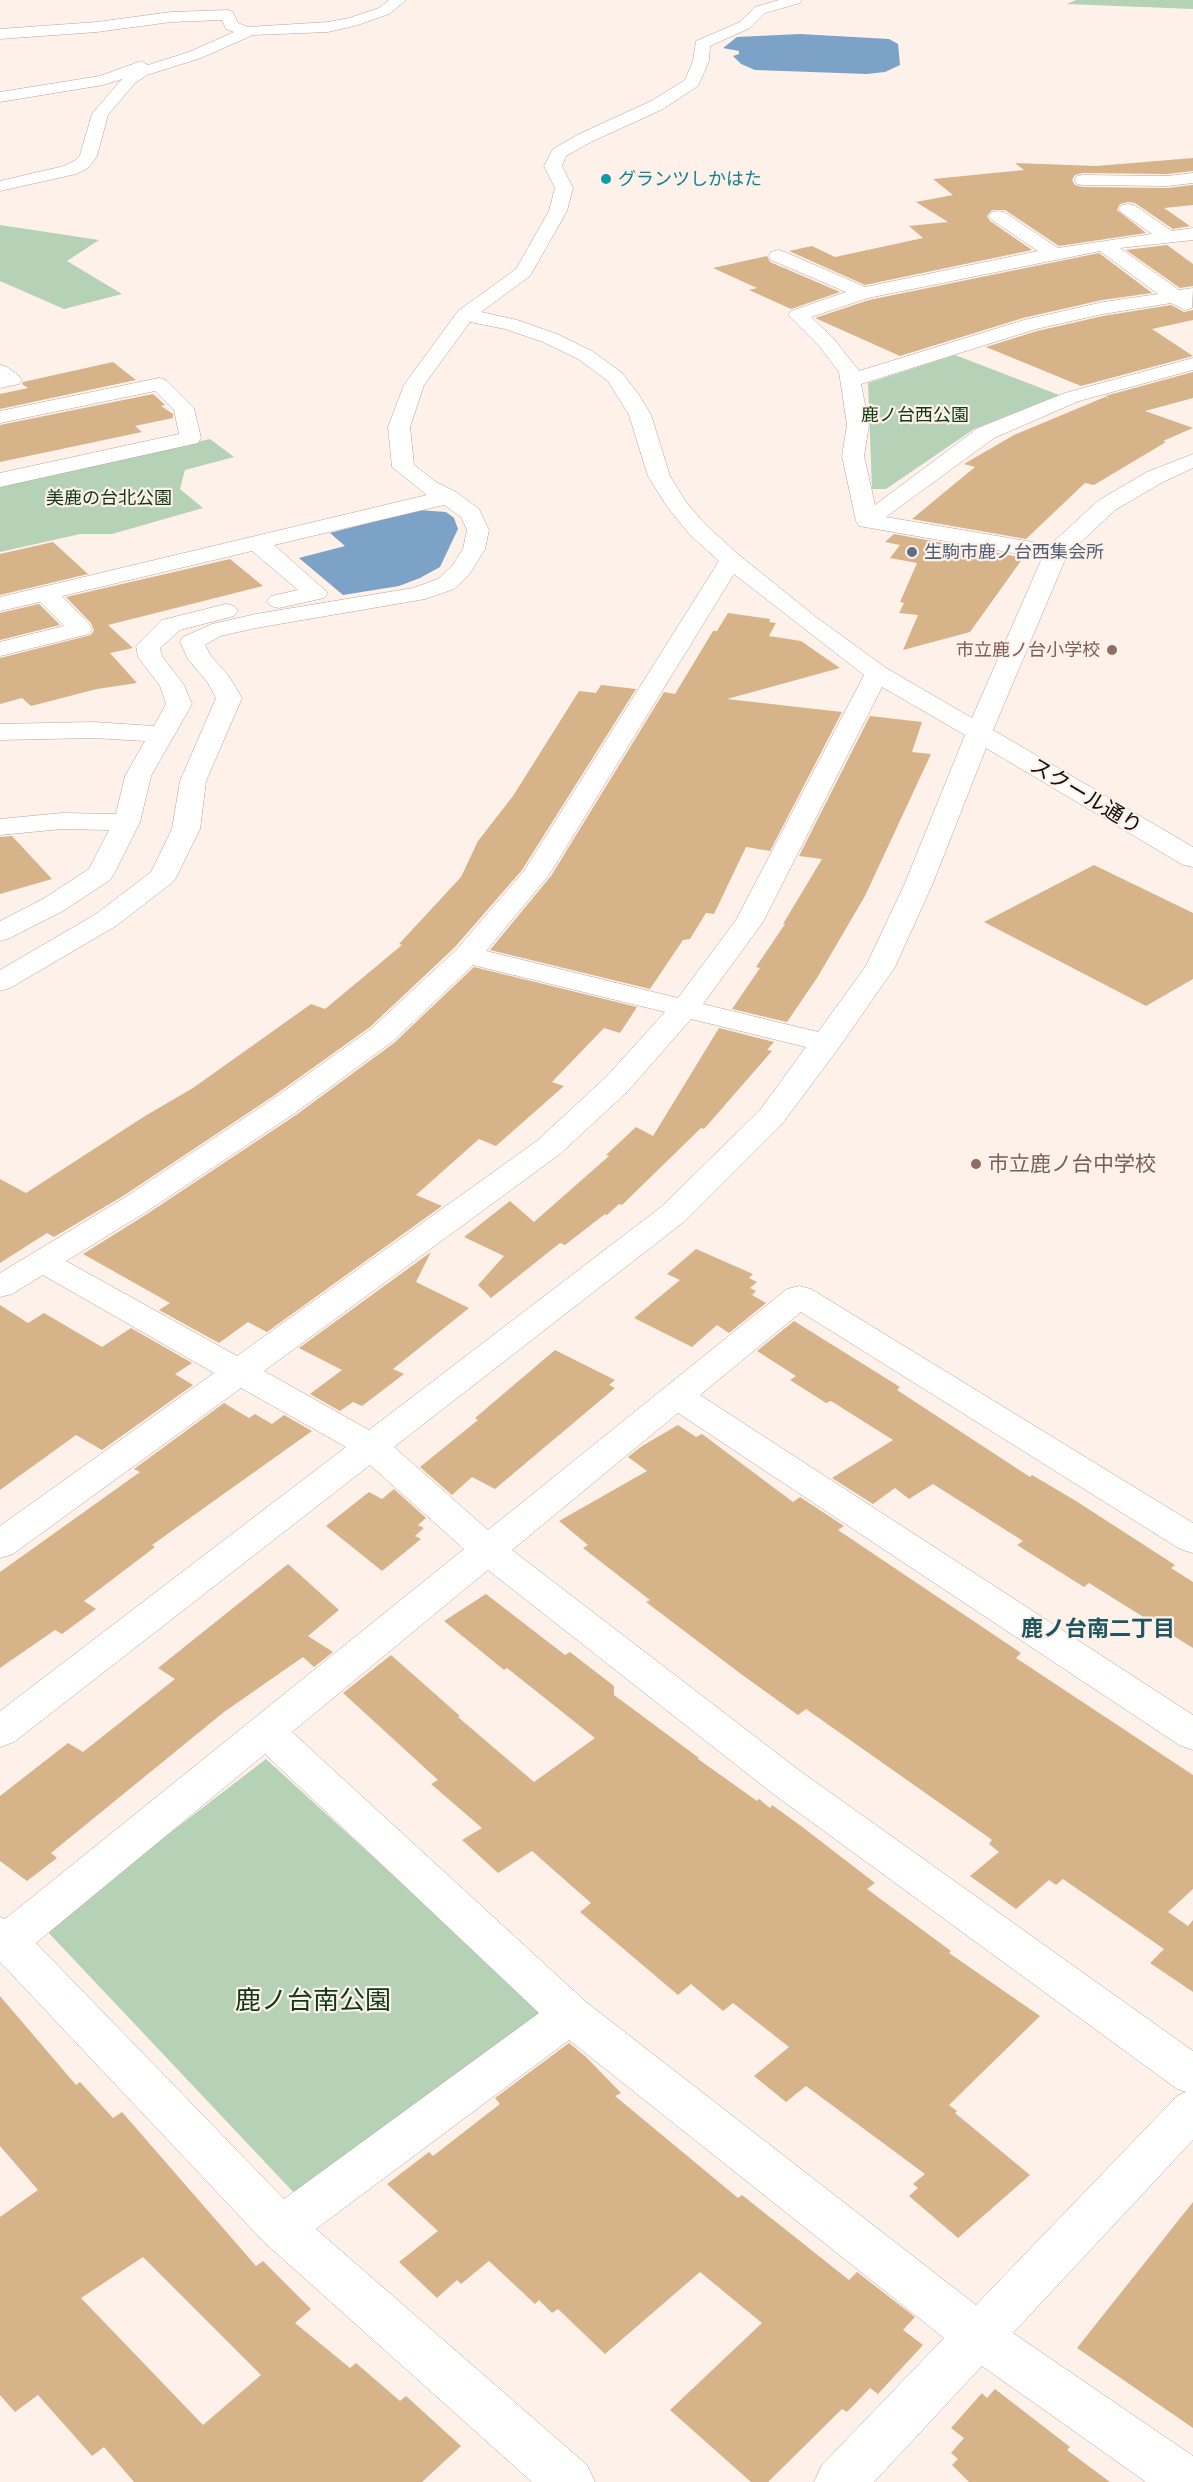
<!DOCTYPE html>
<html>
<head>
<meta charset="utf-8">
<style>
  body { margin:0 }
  canvas { display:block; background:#fdf1ea }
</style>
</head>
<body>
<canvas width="1193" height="2482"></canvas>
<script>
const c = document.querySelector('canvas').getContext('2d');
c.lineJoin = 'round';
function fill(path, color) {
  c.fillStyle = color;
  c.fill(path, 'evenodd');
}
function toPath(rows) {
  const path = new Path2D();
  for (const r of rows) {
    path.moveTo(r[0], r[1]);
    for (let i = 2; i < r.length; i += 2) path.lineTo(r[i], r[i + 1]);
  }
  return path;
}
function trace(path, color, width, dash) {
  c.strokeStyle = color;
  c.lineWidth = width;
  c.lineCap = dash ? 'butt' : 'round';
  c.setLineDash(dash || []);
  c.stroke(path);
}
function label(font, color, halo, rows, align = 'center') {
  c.font = font + ' Barlow,"Noto Sans JP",sans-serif';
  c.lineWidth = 4.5;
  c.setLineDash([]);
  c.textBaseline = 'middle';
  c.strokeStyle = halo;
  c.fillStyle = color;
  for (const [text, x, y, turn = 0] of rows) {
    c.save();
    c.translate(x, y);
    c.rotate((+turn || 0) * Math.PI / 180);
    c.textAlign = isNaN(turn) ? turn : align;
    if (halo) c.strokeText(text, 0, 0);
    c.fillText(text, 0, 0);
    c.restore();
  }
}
fill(toPath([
  [1076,0,1193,0,1193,9,1067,4],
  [0,225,99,240,67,261,122,294,64,309,0,281],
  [955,355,1059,395,974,429,886,489,872,489,868,383],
  [210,439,234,457,185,470,180,489,203,508,112,534,80,534,0,552,0,485],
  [266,1759,543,2012,297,2196,45,1929]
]), '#b5d2b6');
fill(toPath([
  [800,34,889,39,898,44,900,65,885,72,867,74,755,70,741,64,733,56,739,54,739,51,723,48,737,37],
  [419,510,446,512,454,518,458,529,440,567,420,578,399,586,343,595,299,558,345,546,330,533]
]), '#7da2c7');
fill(toPath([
  [1193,158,1193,171,1167,174,1083,173,1075,175,1072,180,1075,185,1083,187,1167,188,1193,185,1193,205,1164,208,1190,226,1173,229,1135,203,1128,202,1120,204,1117,210,1146,233,1059,246,1005,210,992,210,987,216,990,221,1032,250,865,285,789,251,812,246,835,257,923,238,909,226,948,222,916,202,953,195,933,179,1024,170,1015,163,1096,166],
  [1167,245,1193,264,1193,286,1180,288,1126,250],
  [1099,253,1152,293,1102,300,1023,318,900,356,815,318,869,300],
  [767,256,770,262,840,292,791,309,749,290,757,288,713,268],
  [1171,305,1184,312,1193,310,1193,320,1152,329,1193,356,1081,386,986,347,1037,331,1103,316],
  [113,362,136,380,0,409,0,394,28,388,22,384,23,382],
  [1193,372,1193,398,1145,411,1193,428,1163,441,1166,442,1094,485,1085,483,1026,539,912,519,975,467,964,464,1014,435,1105,397,1110,398,1105,396],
  [153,394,165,405,161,406,173,414,173,418,135,426,142,432,0,462,0,425],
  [894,534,1009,555,1023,558,970,632,903,650,918,615,899,613,904,603,900,602,917,563,890,558,900,545,885,542],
  [53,542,88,574,0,595,0,554],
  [230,559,263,586,108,625,133,648,110,653,137,683,97,689,31,706,22,698,0,704,0,658,91,635,94,630,91,623,66,597],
  [39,604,60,625,0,640,0,613],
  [728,613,770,619,769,622,776,623,769,636,801,641,840,668,727,699,842,712,770,851,746,847,714,914,706,913,690,939,683,940,650,989,490,950,551,876,664,692,675,694,713,631,717,631],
  [601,685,636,689,522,870,455,947,370,1027,272,1097,123,1196,54,1237,47,1233,0,1263,0,1179,26,1193,145,1116,193,1088,311,1004,325,1009,402,945,399,944,461,877,478,841,513,796,579,691,596,693],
  [870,716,922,722,912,752,931,754,865,896,817,978,787,1022,732,1009,760,968,756,967,785,924,783,924,822,859,799,856],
  [12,836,52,879,0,894,0,837],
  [1094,865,1193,913,1193,979,1146,1006,984,922],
  [474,967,637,1007,620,1033,604,1028,552,1082,564,1086,496,1146,479,1139,416,1195,442,1206,267,1332,248,1322,219,1343,159,1310,170,1303,83,1254,147,1214,296,1115,394,1043],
  [719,1028,774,1042,767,1050,772,1051,704,1129,701,1128,622,1205,619,1204,607,1215,605,1214,565,1245,560,1243,491,1298,478,1285,504,1256,464,1237,510,1201,534,1222,609,1156,606,1155,636,1127,653,1136],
  [696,1249,753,1274,749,1278,757,1282,750,1288,756,1291,752,1295,766,1303,729,1333,717,1325,692,1347,634,1318,680,1280,667,1274],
  [431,1252,416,1282,469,1308,393,1369,404,1374,362,1406,353,1402,340,1411,310,1394,342,1370,299,1348],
  [0,1305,28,1323,44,1313,102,1347,131,1328,192,1363,175,1374,193,1385,102,1450,76,1435,0,1490],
  [794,1321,900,1387,897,1390,1030,1477,1032,1475,1076,1501,1175,1565,1171,1568,1193,1582,1193,1648,1089,1583,1084,1587,1017,1545,1023,1541,933,1484,909,1499,895,1488,873,1504,832,1478,893,1440,831,1401,826,1403,790,1380,796,1376,757,1351],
  [555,1350,615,1380,609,1385,615,1388,495,1489,472,1477,452,1495,420,1467,478,1420,475,1418],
  [224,1403,249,1418,255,1414,272,1424,284,1415,312,1431,152,1545,155,1547,84,1601,96,1609,62,1634,55,1630,0,1668,0,1572,140,1472,134,1469],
  [678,1425,696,1437,702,1434,793,1502,800,1497,844,1526,838,1530,1021,1653,1016,1658,1193,1775,1193,1889,1168,1912,1188,1926,1193,1920,1193,1992,1150,1963,1164,1949,1063,1879,1056,1885,1049,1880,1016,1909,970,1876,999,1852,989,1844,992,1840,988,1837,806,1709,798,1715,741,1674,646,1602,650,1600,583,1548,588,1545,559,1521,647,1471,628,1457,642,1446],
  [394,1489,426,1518,418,1525,424,1528,415,1536,421,1539,382,1571,326,1526,369,1492,382,1499],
  [288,1564,339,1610,308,1636,333,1652,314,1667,303,1657,224,1712,51,1853,57,1858,27,1881,0,1861,0,1796,68,1743,83,1752,175,1679,158,1668],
  [486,1594,565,1655,570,1652,614,1686,614,1695,699,1758,698,1759,757,1801,759,1799,770,1808,772,1805,801,1826,875,1883,867,1889,951,1951,949,1953,1040,2016,949,2105,957,2111,955,2113,1030,2175,958,2238,909,2196,918,2188,913,2184,925,2174,806,2086,786,2102,754,2076,789,2047,733,2003,723,2011,691,1984,678,1995,580,1912,591,1903,532,1851,498,1873,462,1840,482,1828,431,1784,438,1780,343,1693,391,1655,460,1716,458,1717,534,1782,595,1738,507,1668,504,1670,444,1621],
  [0,1996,76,2085,80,2082,113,2118,122,2112,256,2266,263,2261,311,2309,295,2323,350,2368,356,2363,400,2401,406,2396,461,2446,422,2482,134,2482,104,2447,92,2456,38,2395,15,2412,0,2395,0,2217,38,2190,0,2146],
  [143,2257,261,2375,203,2425,81,2298],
  [569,2043,586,2057,621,2093,615,2096,738,2198,742,2195,849,2280,857,2272,915,2317,903,2330,923,2345,878,2394,870,2388,847,2412,842,2409,768,2482,751,2482,670,2410,762,2323,700,2272,605,2354,558,2309,552,2313,539,2300,535,2304,489,2261,461,2284,457,2280,437,2298,399,2262,438,2231,387,2184,429,2152,433,2156,500,2104,495,2098],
  [1193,2202,1193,2428,1077,2348],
  [995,2389,1070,2447,1067,2450,1110,2482,969,2482,952,2465,958,2459,951,2453,964,2438,951,2428,982,2393,987,2398]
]), '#d7b38a');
const minor = toPath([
  [389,0,406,0,389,14,358,25,328,32,253,35,201,58,147,75,135,83,108,115,97,156,88,168,76,174,0,191,0,181,64,166,76,160,80,155,92,114,122,79,103,85,0,102,0,92,100,76,141,61,148,65,189,52,234,32,226,29,222,20,171,22,97,32,0,39,0,29,97,22,171,12,228,10,233,12,238,23,248,27,328,22,349,18,379,8,389,0],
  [779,0,802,0,800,3,765,13,750,28,710,46,709,61,698,86,663,109,591,142,566,156,562,166,573,188,567,211,530,276,481,312,517,320,557,334,592,351,622,373,639,395,651,415,670,476,686,502,705,524,739,555,816,617,886,668,972,718,1042,558,859,526,856,521,842,456,847,425,839,372,820,347,788,315,791,311,846,292,771,260,769,256,771,252,778,250,785,252,865,287,1038,251,992,220,989,216,992,212,998,211,1004,212,1058,248,1152,234,1122,213,1119,209,1122,205,1128,204,1134,205,1172,231,1193,228,1193,240,1120,248,1179,290,1193,288,1192,308,1185,310,1171,303,1103,314,1036,329,861,384,869,425,864,456,875,505,978,428,1065,393,1193,358,1193,370,1079,401,994,438,886,517,1050,545,1099,500,1147,472,1193,454,1193,468,1163,482,1115,510,1067,555,993,730,1193,847,1193,867,1183,865,986,748,933,883,895,967,838,1049,782,1124,685,1221,394,1447,488,1530,787,1289,799,1286,811,1289,1193,1523,1193,1553,1180,1549,801,1312,700,1395,1193,1715,1193,1750,1179,1745,678,1413,512,1550,800,1771,1193,2051,1193,2140,1013,2333,1193,2456,1193,2482,1146,2482,982,2366,874,2482,814,2482,822,2465,944,2338,569,2040,316,2229,587,2465,595,2482,532,2482,264,2242,0,1962,0,1917,5,1919,464,1549,370,1465,14,1742,0,1747,0,1711,346,1447,241,1388,13,1554,0,1558,0,1526,214,1373,43,1275,12,1294,0,1297,0,1273,124,1198,273,1099,371,1029,457,949,524,871,719,561,689,534,666,505,648,476,629,415,608,381,578,359,543,342,505,329,470,322,424,385,410,427,414,465,436,482,456,492,479,509,489,530,485,549,469,575,454,589,425,599,256,628,220,636,205,645,211,656,228,675,242,698,206,781,200,829,177,876,173,882,116,926,10,988,0,991,0,970,96,914,151,872,172,829,180,781,216,698,208,683,188,659,180,642,183,637,212,624,256,614,413,588,438,579,452,566,463,549,467,530,461,517,444,505,274,545,328,593,324,598,279,608,271,606,267,601,271,596,298,590,252,551,62,596,89,624,92,629,89,634,0,656,0,642,64,626,40,602,0,611,0,597,427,495,392,467,388,427,404,385,458,311,516,269,549,211,555,188,544,166,553,149,579,134,651,101,685,80,693,61,696,41,740,22,755,7,779,0],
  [1100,251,1158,294,1103,302,1024,320,859,371,834,339,811,317,868,298,1100,251],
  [734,574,864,675,736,920,678,998,486,951,549,875,734,574],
  [882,687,965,735,905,883,866,966,818,1032,703,1004,763,922,882,687],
  [473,965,665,1012,606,1077,538,1140,237,1356,66,1261,146,1212,295,1113,393,1041,473,965],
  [691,1019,806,1047,760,1110,661,1207,369,1430,264,1371,560,1154,628,1091,691,1019],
  [488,1570,772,1793,1177,2089,1186,2092,1177,2096,976,2305,586,2002,292,1732,488,1570],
  [265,1754,539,2013,284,2199,36,1943,265,1754],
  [1193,173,1193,183,1167,186,1083,185,1077,184,1074,180,1077,176,1083,175,1167,176,1193,173],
  [0,365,7,367,19,376,22,380,19,384,0,388,0,365],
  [159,378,166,380,194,408,201,438,198,443,0,487,0,473,179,434,174,410,155,391,0,423,0,411,159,378],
  [226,604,234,606,238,611,234,616,180,630,160,648,162,656,184,685,192,704,151,776,140,822,114,874,110,880,63,911,10,938,0,941,0,921,43,899,89,869,109,830,62,829,0,835,0,819,62,813,116,814,125,776,145,741,93,738,0,740,0,724,93,722,154,726,166,704,160,686,138,657,136,646,162,620,226,604]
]);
trace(minor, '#b6a499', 1);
fill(minor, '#fff');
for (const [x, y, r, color] of [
  [606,179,6,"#0f9aa8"],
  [912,552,6,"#5c6f8a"],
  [1112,650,6,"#8d6e63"],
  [976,1164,6,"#8d6e63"]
]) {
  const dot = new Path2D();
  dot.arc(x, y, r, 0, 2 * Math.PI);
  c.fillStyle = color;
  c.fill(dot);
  trace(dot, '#fdf1ea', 2);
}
label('18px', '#0d838f', '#fdf1ea', [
  ["グランツしかはた",618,179]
], 'left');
label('18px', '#0d3913', '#fdf1ea', [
  ["鹿ノ台西公園",915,415],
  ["美鹿の台北公園",109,498]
]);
label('18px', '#4e5e75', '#fdf1ea', [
  ["生駒市鹿ノ台西集会所",924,552]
], 'left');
label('18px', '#785e54', '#fdf1ea', [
  ["市立鹿ノ台小学校",1100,650]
], 'right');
label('21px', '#150e0a', '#fdf1ea', [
  ["スクール通り",1086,796,31]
]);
label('21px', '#785e54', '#fdf1ea', [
  ["市立鹿ノ台中学校",988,1164]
], 'left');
label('bold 22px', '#1e5561', '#fdf1ea', [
  ["鹿ノ台南二丁目",1098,1629]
]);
label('26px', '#0d3913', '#fdf1ea', [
  ["鹿ノ台南公園",313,2000]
]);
</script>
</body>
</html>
